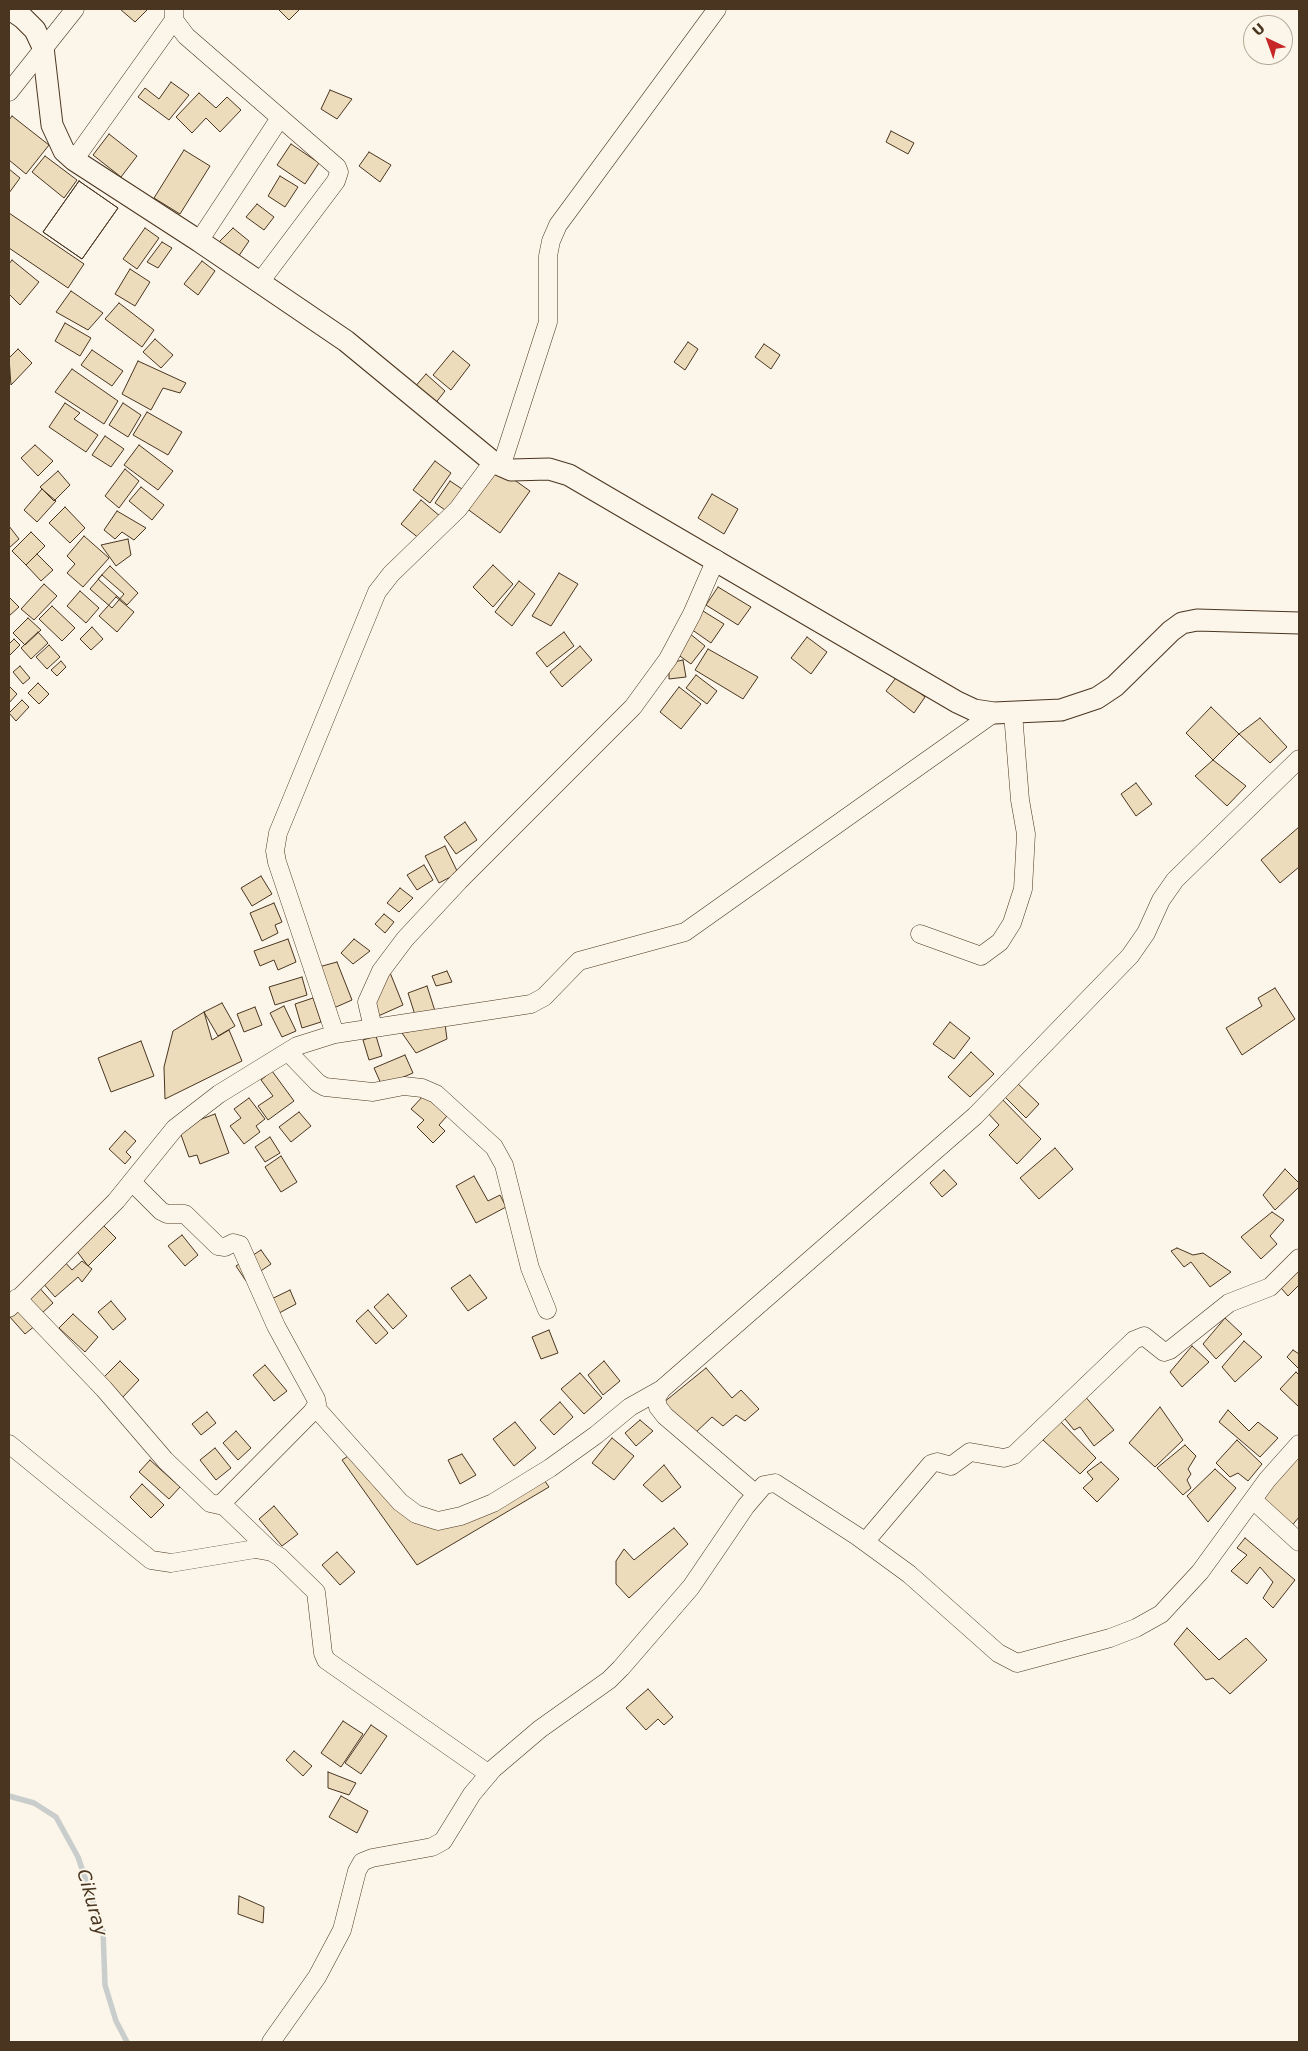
<!DOCTYPE html>
<html>
<head>
<meta charset="utf-8">
<style>
  body { margin:0 }
  #map { position:relative; width:1308px; height:2051px; overflow:hidden; background:#fbf6e9; font-family:"DejaVu Sans",sans-serif }
  canvas { display:block }
  .frame { position:absolute; inset:0; border:10px solid #4a3520; pointer-events:none }
  .north { position:absolute; left:1243px; top:15px; width:50px; height:50px; box-sizing:border-box; background:#fbf6e9; border:1px solid #b4a999; border-radius:50%; rotate:318deg; font-size:14px; font-weight:700; line-height:20px; text-align:center; color:#4a3520 }
  .north::after { content:''; display:block; margin:auto; width:18px; height:22px; background:#c62828; clip-path:polygon(50% 0,100% 100%,50% 72%,0 100%) }
</style>
</head>
<body>
<div id="map">
<canvas width="1308" height="2051"></canvas>
<div class="frame"></div>
<div class="north">U</div>
</div>
<script>
const c = document.querySelector('canvas').getContext('2d');
c.lineJoin = 'round';
function toPath(rows) {
  const path = new Path2D();
  for (const r of rows) {
    path.moveTo(r[0], r[1]);
    for (let i = 2; i < r.length; i += 2) path.lineTo(r[i], r[i + 1]);
  }
  return path;
}
function trace(path, color, width, dash) {
  c.strokeStyle = color;
  c.lineWidth = width;
  c.lineCap = dash ? 'butt' : 'round';
  c.setLineDash(dash || []);
  c.stroke(path);
}
function fill(path, color) {
  c.fillStyle = color;
  c.fill(path, 'evenodd');
}
function label(font, color, halo, rows, align = 'center') {
  c.font = font + ' "DejaVu Sans",sans-serif';
  c.lineWidth = 4;
  c.setLineDash([]);
  c.textBaseline = 'middle';
  c.strokeStyle = halo;
  c.fillStyle = color;
  for (const [text, x, y, turn = 0] of rows) {
    c.save();
    c.translate(x, y);
    c.rotate((+turn || 0) * Math.PI / 180);
    c.textAlign = isNaN(turn) ? turn : align;
    if (halo) c.strokeText(text, 0, 0);
    c.fillText(text, 0, 0);
    c.restore();
  }
}
trace(toPath([
  [9,1796,34,1803,56,1817,78,1857,103,1931,105,1985,116,2021,127,2042]
]), '#c9cecd', 5.5);
const building = toPath([
  [120,9,148,9,135,22,120,9],
  [278,9,300,9,289,20,278,9],
  [171,82,189,95,169,120,138,97,145,88,159,99,171,82],
  [330,90,352,99,337,119,321,109,330,90],
  [199,93,216,108,227,97,241,110,220,132,206,118,192,133,176,117,199,93],
  [12,116,49,145,26,174,9,160,9,120,12,116],
  [891,131,914,143,908,154,886,142,891,131],
  [109,134,137,156,121,177,93,155,109,134],
  [291,144,319,163,305,184,277,165,291,144],
  [184,150,210,166,180,214,154,198,184,150],
  [369,152,391,165,380,182,359,166,369,152],
  [45,156,77,180,64,198,32,172,45,156],
  [9,169,20,178,9,193,9,169],
  [280,176,298,187,285,207,268,196,280,176],
  [79,181,118,208,82,259,43,232,79,181],
  [79,181,118,208,82,259,43,232,79,181],
  [257,204,274,217,264,230,246,217,257,204],
  [9,213,84,264,68,288,9,248,9,213],
  [145,228,159,238,137,269,123,259,145,228],
  [233,228,249,241,236,260,217,244,233,228],
  [162,242,172,248,158,268,147,262,162,242],
  [12,260,39,282,20,305,9,294,9,264,12,260],
  [202,261,215,271,198,295,184,284,202,261],
  [130,269,150,282,135,306,115,294,130,269],
  [71,291,103,313,88,330,56,312,71,291],
  [119,303,154,330,142,347,105,319,119,303],
  [65,323,91,338,80,356,55,341,65,323],
  [155,339,173,355,161,368,143,352,155,339],
  [688,342,698,349,685,370,674,362,688,342],
  [764,344,780,355,771,369,755,357,764,344],
  [18,349,32,363,11,385,9,358,18,349],
  [92,350,123,371,112,386,81,365,92,350],
  [453,351,470,365,451,390,433,375,453,351],
  [138,361,186,383,180,393,163,388,151,410,122,394,138,361],
  [72,369,118,401,104,424,55,392,72,369],
  [426,374,445,391,434,405,413,389,426,374],
  [65,403,80,413,74,419,98,435,86,452,49,427,65,403],
  [123,403,141,415,128,437,109,425,123,403],
  [147,412,182,432,168,455,133,435,147,412],
  [105,436,124,449,111,467,92,455,105,436],
  [35,445,53,461,38,476,21,458,35,445],
  [139,445,173,471,158,490,124,465,139,445],
  [435,461,451,473,430,503,413,490,435,461],
  [496,467,530,491,500,533,466,508,496,467],
  [125,469,139,481,119,508,105,496,125,469],
  [58,471,70,485,54,501,40,487,58,471],
  [450,481,465,491,448,512,435,503,450,481],
  [141,487,164,505,152,520,129,501,141,487],
  [42,489,56,501,37,522,24,510,42,489],
  [712,494,738,509,724,534,698,518,712,494],
  [421,500,441,517,420,539,401,524,421,500],
  [65,507,85,528,70,543,49,523,65,507],
  [117,511,146,528,134,540,122,532,115,539,104,530,117,511],
  [9,526,19,539,9,548,9,526],
  [31,532,45,546,26,565,12,551,31,532],
  [84,536,109,558,83,587,67,573,75,564,67,556,84,536],
  [128,539,131,555,116,566,101,545,128,539],
  [37,554,53,570,41,581,26,565,37,554],
  [493,565,513,584,493,607,473,587,493,565],
  [110,566,138,593,127,605,98,579,110,566],
  [559,573,578,584,551,626,532,616,559,573],
  [102,575,124,594,112,608,90,589,102,575],
  [519,581,535,594,512,626,495,612,519,581],
  [44,584,57,596,34,620,21,609,44,584],
  [718,587,751,607,738,625,706,605,718,587],
  [80,591,99,608,86,623,67,606,80,591],
  [9,597,19,607,9,616,9,597],
  [116,597,134,612,117,632,99,616,116,597],
  [52,606,75,628,62,641,39,619,52,606],
  [703,611,724,624,711,643,691,629,703,611],
  [28,618,41,630,25,645,13,633,28,618],
  [92,627,103,639,91,650,80,639,92,627],
  [38,632,48,643,31,659,21,648,38,632],
  [564,632,574,646,547,667,536,653,564,632],
  [689,633,705,646,691,664,677,654,689,633],
  [807,637,827,652,811,674,791,658,807,637],
  [14,639,20,645,9,656,9,644,14,639],
  [49,645,60,657,47,669,36,657,49,645],
  [580,646,592,660,562,687,550,672,580,646],
  [708,649,758,677,743,699,695,670,708,649],
  [683,660,686,677,669,679,669,663,683,660],
  [61,661,66,667,57,676,51,670,61,661],
  [20,666,30,678,23,684,13,672,20,666],
  [696,675,717,691,707,704,686,688,696,675],
  [898,675,925,697,914,713,886,691,898,675],
  [38,683,49,694,39,704,28,693,38,683],
  [9,686,17,694,9,703,9,686],
  [679,687,701,704,681,729,660,712,679,687],
  [22,700,29,707,16,721,9,713,22,700],
  [1211,707,1239,734,1213,760,1186,733,1211,707],
  [1260,718,1287,747,1270,763,1239,734,1260,718],
  [1213,760,1246,786,1227,806,1195,776,1213,760],
  [1136,783,1152,804,1136,816,1121,794,1136,783],
  [465,822,477,840,456,854,444,837,465,822],
  [1299,827,1299,867,1280,883,1261,860,1299,827],
  [445,846,458,873,439,883,425,856,445,846],
  [424,865,433,880,417,890,407,875,424,865],
  [261,876,272,894,252,906,241,888,261,876],
  [400,888,413,898,399,912,387,903,400,888],
  [274,903,282,922,275,925,278,933,262,941,250,913,274,903],
  [384,914,394,922,385,933,375,924,384,914],
  [288,939,296,962,278,970,274,960,260,966,254,951,288,939],
  [354,939,370,951,353,964,341,953,354,939],
  [337,962,352,1000,327,1011,304,971,337,962],
  [389,970,403,1005,376,1017,362,992,389,970],
  [447,971,452,982,436,986,432,976,447,971],
  [302,977,307,995,275,1005,269,987,302,977],
  [427,986,435,1011,416,1018,408,993,427,986],
  [1275,988,1295,1019,1242,1055,1226,1028,1262,1006,1258,998,1275,988],
  [313,998,321,1022,302,1028,295,1004,313,998],
  [222,1003,235,1026,218,1036,204,1012,222,1003],
  [284,1006,296,1031,282,1037,270,1013,284,1006],
  [255,1007,262,1025,244,1032,237,1014,255,1007],
  [204,1012,212,1040,229,1030,242,1061,165,1099,164,1067,173,1031,204,1012],
  [950,1022,970,1038,954,1059,933,1044,950,1022],
  [445,1024,447,1039,416,1053,402,1033,445,1024],
  [376,1036,382,1056,369,1060,363,1040,376,1036],
  [141,1041,154,1076,111,1092,98,1058,141,1041],
  [971,1052,994,1074,970,1097,948,1077,971,1052],
  [405,1055,413,1073,382,1086,374,1068,405,1055],
  [272,1071,294,1101,268,1120,258,1106,273,1096,261,1080,272,1071],
  [1015,1081,1039,1104,1026,1118,1003,1095,1015,1081],
  [424,1095,447,1116,439,1125,445,1131,433,1143,417,1127,424,1120,411,1109,424,1095],
  [999,1096,1041,1139,1017,1164,989,1135,999,1125,985,1110,999,1096],
  [249,1098,265,1119,256,1126,260,1132,244,1144,230,1126,241,1118,234,1109,249,1098],
  [299,1112,311,1126,291,1142,279,1127,299,1112],
  [215,1114,229,1153,200,1164,197,1155,189,1157,180,1132,183,1126,215,1114],
  [125,1131,136,1141,126,1152,131,1157,125,1164,109,1149,125,1131],
  [270,1137,280,1153,265,1162,255,1147,270,1137],
  [1055,1148,1073,1169,1039,1199,1020,1178,1055,1148],
  [281,1156,297,1182,281,1192,265,1167,281,1156],
  [1285,1169,1299,1183,1299,1187,1275,1210,1263,1195,1285,1169],
  [944,1170,957,1184,942,1197,930,1183,944,1170],
  [474,1176,488,1201,500,1195,506,1207,476,1223,456,1186,474,1176],
  [1272,1212,1284,1220,1270,1236,1277,1244,1261,1259,1241,1237,1272,1212],
  [103,1225,116,1238,88,1266,76,1250,103,1225],
  [182,1235,198,1255,185,1266,168,1246,182,1235],
  [1177,1248,1193,1255,1203,1253,1231,1272,1210,1287,1191,1262,1184,1267,1171,1251,1177,1248],
  [261,1250,271,1264,246,1281,236,1266,261,1250],
  [1299,1257,1299,1285,1288,1296,1275,1281,1299,1257],
  [63,1260,72,1270,82,1261,92,1269,82,1282,78,1277,55,1297,42,1282,63,1260],
  [470,1275,487,1298,468,1311,451,1288,470,1275],
  [36,1284,53,1303,41,1314,24,1295,36,1284],
  [290,1290,296,1304,266,1320,259,1305,290,1290],
  [388,1294,407,1316,393,1329,374,1307,388,1294],
  [111,1301,126,1319,113,1330,98,1312,111,1301],
  [19,1305,36,1325,25,1334,9,1316,19,1305],
  [368,1310,388,1333,376,1344,356,1321,368,1310],
  [73,1314,98,1337,85,1352,59,1328,73,1314],
  [1225,1318,1242,1334,1216,1359,1203,1344,1225,1318],
  [549,1330,558,1353,541,1359,532,1337,549,1330],
  [1244,1341,1262,1357,1235,1382,1222,1367,1244,1341],
  [1192,1346,1209,1362,1182,1387,1170,1372,1192,1346],
  [1293,1350,1299,1354,1299,1369,1287,1357,1293,1350],
  [120,1361,139,1380,122,1398,102,1379,120,1361],
  [604,1361,620,1381,603,1395,588,1375,604,1361],
  [265,1365,287,1391,274,1401,253,1375,265,1365],
  [706,1368,732,1398,741,1390,759,1409,745,1421,736,1415,723,1426,712,1417,694,1434,658,1407,706,1368],
  [1296,1372,1299,1375,1299,1407,1280,1389,1296,1372],
  [580,1373,602,1398,584,1414,561,1389,580,1373],
  [1083,1394,1114,1430,1094,1446,1080,1427,1074,1430,1061,1414,1083,1394],
  [560,1402,573,1417,554,1435,540,1420,560,1402],
  [1160,1407,1183,1440,1155,1467,1129,1443,1160,1407],
  [1228,1410,1249,1431,1258,1422,1278,1438,1260,1457,1219,1422,1228,1410],
  [207,1412,216,1423,201,1435,192,1424,207,1412],
  [1058,1419,1096,1458,1080,1474,1043,1440,1049,1434,1045,1429,1058,1419],
  [640,1420,653,1431,636,1446,625,1433,640,1420],
  [515,1422,536,1448,514,1466,493,1439,515,1422],
  [236,1431,251,1448,238,1460,223,1443,236,1431],
  [612,1438,634,1456,614,1480,592,1463,612,1438],
  [1237,1440,1262,1464,1248,1481,1238,1473,1230,1477,1216,1463,1237,1440],
  [1185,1445,1196,1456,1188,1469,1191,1474,1187,1480,1191,1488,1183,1495,1157,1468,1185,1445],
  [215,1448,231,1468,216,1480,200,1460,215,1448],
  [1299,1448,1299,1517,1290,1528,1256,1498,1299,1448],
  [359,1449,426,1525,540,1474,549,1487,417,1565,342,1460,359,1449],
  [462,1454,476,1475,460,1484,448,1460,462,1454],
  [150,1460,180,1487,169,1499,139,1472,150,1460],
  [1101,1462,1119,1479,1097,1502,1083,1488,1093,1479,1087,1472,1101,1462],
  [664,1465,681,1487,662,1502,643,1485,664,1465],
  [1215,1469,1236,1488,1208,1522,1187,1496,1215,1469],
  [142,1484,164,1505,151,1518,130,1497,142,1484],
  [274,1506,298,1534,282,1546,259,1519,274,1506],
  [674,1528,688,1544,629,1598,616,1584,616,1561,624,1549,634,1560,674,1528],
  [1245,1538,1295,1580,1273,1608,1263,1598,1273,1582,1260,1567,1247,1584,1231,1571,1247,1555,1237,1548,1245,1538],
  [337,1552,355,1572,340,1585,322,1565,337,1552],
  [1187,1628,1219,1660,1246,1638,1267,1660,1230,1694,1213,1678,1206,1680,1174,1644,1187,1628],
  [648,1689,673,1717,664,1725,658,1719,646,1730,626,1708,648,1689],
  [343,1721,363,1734,341,1767,321,1753,343,1721],
  [371,1725,387,1736,361,1774,345,1763,371,1725],
  [294,1751,312,1766,303,1776,286,1760,294,1751],
  [328,1772,356,1783,349,1795,328,1788,328,1772],
  [341,1796,368,1811,357,1833,329,1817,341,1796],
  [239,1896,264,1907,263,1923,238,1914,239,1896]
]);
fill(building, '#ecdcbc');
trace(building, '#4a3520', 1);
const minor = toPath([
  [174,9,174,20,186,36,337,167,339,172,336,181,260,282],
  [9,92,75,9],
  [74,160,174,20],
  [199,241,280,118],
  [501,467,548,322,548,256,551,241,558,225,717,9],
  [920,934,981,956,1000,942,1012,923,1023,889,1026,834,1020,800,1013,713],
  [373,1028,367,1002,381,971,405,939,459,881,633,707,668,659,692,614,716,559],
  [335,1034,277,862,275,851,278,833,377,592,391,574,458,509,493,462],
  [288,1052,318,1083,325,1087,373,1092,404,1086,422,1088,436,1094,494,1147,504,1165,530,1268,547,1310],
  [17,1298,104,1389,165,1460,210,1503,219,1505,223,1502,312,1412,317,1404,316,1399,276,1326,240,1245,233,1243,225,1247,218,1246,185,1214,167,1214,161,1211,132,1182],
  [9,1308,116,1201,175,1128,219,1094,297,1046,335,1034,531,1004,544,997,579,961,685,932,994,713],
  [316,1408,400,1502,416,1514,438,1521,461,1516,493,1503,550,1468,596,1435,630,1407,662,1389],
  [9,1444,151,1560,171,1563,255,1549,272,1552,280,1557,316,1592,323,1653,326,1660,489,1774],
  [756,1494,665,1416,658,1407,656,1398,662,1389,975,1116,1130,956,1146,933,1161,900,1175,880,1299,759],
  [1253,1500,1299,1542],
  [221,1503,272,1552],
  [865,1542,931,1464,937,1462,951,1466,970,1452,1004,1458,1014,1455,1134,1340,1144,1336,1164,1352,1170,1350,1229,1303,1270,1287,1299,1258],
  [271,2042,317,1977,342,1930,357,1871,362,1862,372,1858,432,1847,443,1841,472,1794,493,1769,540,1729,609,1680,621,1668,691,1587,746,1506,764,1485,775,1483,857,1536,909,1574,998,1653,1017,1663,1110,1638,1136,1628,1161,1614,1200,1572,1267,1480,1299,1444]
]);
const tertiary = toPath([
  [10,9,23,18,35,30,43,47,52,125,64,151,74,160,199,241,346,341,493,462,511,470,549,469,569,475,957,702,974,710,994,713,1061,710,1097,698,1115,686,1171,631,1182,623,1197,620,1299,623]
]);
trace(minor, '#4a3520', 19);
trace(tertiary, '#4a3520', 23);
trace(minor, '#fbf6e9', 18);
trace(tertiary, '#fbf6e9', 21);
label('italic 18px', '#4a3520', '#fbf6e9', [
  ["Cikuray",91,1903,74]
]);
</script>
</body>
</html>
